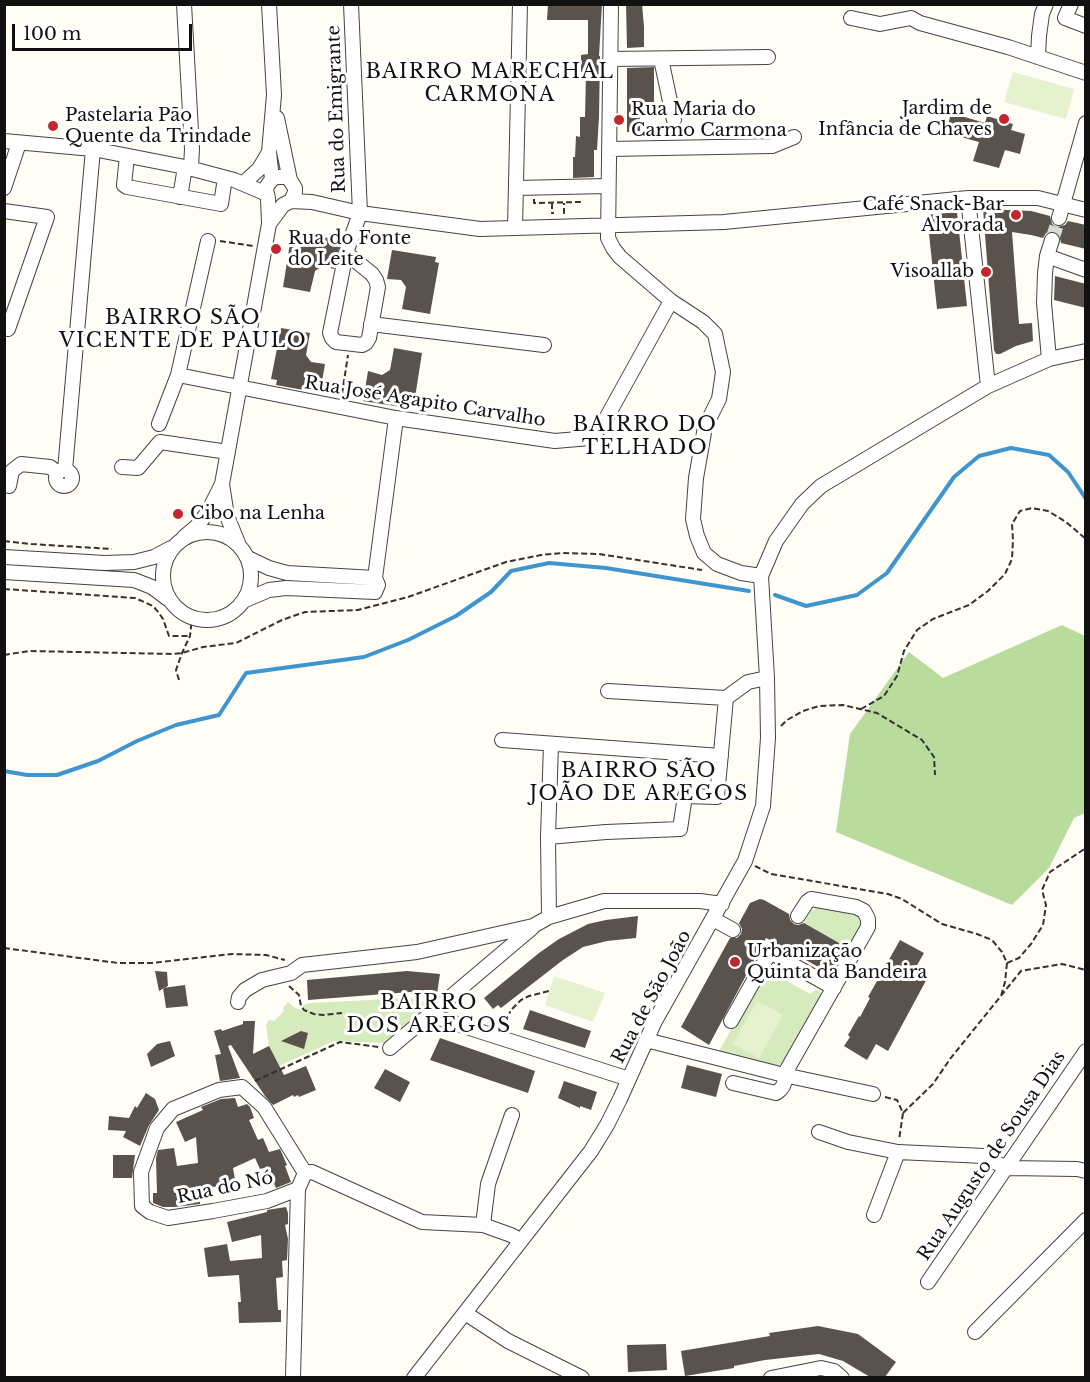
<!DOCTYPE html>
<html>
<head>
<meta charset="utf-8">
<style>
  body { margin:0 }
  #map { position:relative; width:1090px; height:1382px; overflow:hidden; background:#fffdf5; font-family:"Libre Baskerville",serif }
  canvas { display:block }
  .frame { position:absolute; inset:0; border:6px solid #111; pointer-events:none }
  .scale { position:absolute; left:12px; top:24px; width:180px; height:27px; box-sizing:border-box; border:3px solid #111; border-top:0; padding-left:8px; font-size:18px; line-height:21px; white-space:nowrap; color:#111; -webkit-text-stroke:4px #fff; paint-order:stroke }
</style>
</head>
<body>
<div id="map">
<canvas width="1090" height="1382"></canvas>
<div class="frame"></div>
<div class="scale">100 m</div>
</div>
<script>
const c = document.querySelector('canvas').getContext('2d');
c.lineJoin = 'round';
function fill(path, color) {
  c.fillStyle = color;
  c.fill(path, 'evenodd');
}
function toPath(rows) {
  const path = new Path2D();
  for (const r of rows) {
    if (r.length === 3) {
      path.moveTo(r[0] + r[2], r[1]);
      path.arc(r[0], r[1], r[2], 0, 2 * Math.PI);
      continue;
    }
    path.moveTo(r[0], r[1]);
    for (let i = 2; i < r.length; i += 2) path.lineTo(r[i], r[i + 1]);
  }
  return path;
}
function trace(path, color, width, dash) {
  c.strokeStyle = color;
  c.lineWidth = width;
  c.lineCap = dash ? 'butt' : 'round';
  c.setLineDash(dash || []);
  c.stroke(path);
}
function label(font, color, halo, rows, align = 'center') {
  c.font = font + ' "Libre Baskerville",serif';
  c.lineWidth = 6;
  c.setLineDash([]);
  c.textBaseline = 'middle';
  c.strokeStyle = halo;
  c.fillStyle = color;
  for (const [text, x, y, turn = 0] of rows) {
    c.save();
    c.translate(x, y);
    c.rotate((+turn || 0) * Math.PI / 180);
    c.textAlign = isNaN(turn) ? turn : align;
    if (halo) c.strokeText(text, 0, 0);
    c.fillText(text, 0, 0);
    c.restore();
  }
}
fill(toPath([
  [818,907,855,914,861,918,862,925,848,949,804,923,811,911],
  [765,969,810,994,817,989,821,993,821,996,783,1063,776,1066,719,1051],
  [410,998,424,1002,427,1007,384,1043,334,1041,252,1078,251,1065,258,1064,255,1053,269,1046,266,1025,269,1020,274,1021,284,1011,283,1008,288,1002,295,1008,301,1010,304,1005,309,1003]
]), '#d5ebbd');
fill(toPath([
  [1062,625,1085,636,1085,813,1074,818,1049,868,1012,905,836,832,850,734,909,652,943,678]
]), '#b9dc9c');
fill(toPath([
  [1013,72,1074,89,1066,119,1004,102],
  [554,976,605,993,593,1022,545,1005],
  [757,1001,783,1015,759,1058,733,1044]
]), '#e6f2cf');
trace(toPath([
  [775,595,806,606,857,595,887,573,954,477,979,456,1011,448,1049,455,1068,472,1086,499],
  [4,771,27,775,57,775,98,761,137,741,176,725,219,715,246,673,364,657,408,640,456,616,491,592,511,571,549,563,606,568,749,591]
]), '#3f96cf', 4);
fill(toPath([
  [548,4,602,4,599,56,600,56,599,117,597,150,594,150,594,177,573,178,573,157,575,157,576,136,580,137,580,117,585,117,586,73,581,72,581,55,588,54,588,20,547,20],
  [626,4,642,4,644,27,644,47,627,48],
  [654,67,654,103,640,104,640,131,627,132,627,68],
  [951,113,985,123,987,116,1013,124,1011,130,1025,134,1020,154,1005,150,999,168,973,161,979,142,946,133],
  [983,209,1031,211,1050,216,1052,224,1057,227,1065,225,1068,221,1086,225,1086,249,1061,243,1059,234,1054,231,1046,233,1043,238,1031,235,1012,232,1019,324,1032,323,1033,341,1016,346,1000,354,996,354,994,350],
  [957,212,967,306,937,309,927,215],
  [297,233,341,240,334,269,322,266,315,271,310,292,283,287,291,237,296,237],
  [392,250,436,257,435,262,439,263,430,314,402,309,406,287,401,280,387,279],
  [1055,276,1086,284,1086,308,1054,300],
  [281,328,310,333,306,355,311,362,325,364,320,393,276,385,277,380,271,379],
  [394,348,422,353,414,404,408,403,408,408,363,401,368,371,382,375,390,370],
  [760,899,764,900,789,914,790,920,794,924,798,925,804,923,846,947,831,974,766,938,709,1045,681,1027,730,938,737,938,741,934,742,929,739,923,750,903],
  [638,916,636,938,607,941,583,947,563,960,501,1008,498,1005,493,1009,484,998,539,953,559,939,588,924,606,920],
  [900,940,924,953,916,967,929,975,888,1051,876,1044,867,1060,844,1046,850,1037,848,1035,859,1016,860,1017,870,998,868,997],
  [155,971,167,972,168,986,159,991],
  [407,971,440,974,437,994,410,992,308,1000,307,980],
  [185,985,188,1006,166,1008,163,988],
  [530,1010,591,1031,585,1048,523,1029],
  [243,1021,255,1021,253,1054,269,1046,284,1075,306,1066,316,1090,299,1097,298,1095,294,1097,293,1095,273,1105,265,1096,231,1045,228,1046,240,1078,220,1081,215,1055,221,1054,214,1031,221,1029,222,1031,243,1024],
  [301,1031,308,1033,304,1049,281,1041],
  [440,1038,535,1071,528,1093,430,1060],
  [170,1041,175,1056,151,1067,147,1054,157,1044],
  [687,1065,722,1074,716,1097,681,1088],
  [385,1069,410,1082,400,1102,374,1088],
  [564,1081,597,1092,591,1110,580,1106,580,1108,558,1098],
  [146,1093,155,1099,159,1110,149,1125,140,1146,123,1137,126,1131,108,1130,109,1116,129,1118,135,1106,137,1108],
  [235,1098,238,1107,247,1104,250,1107,254,1118,249,1120,258,1140,263,1138,269,1152,280,1149,287,1165,285,1166,291,1182,276,1188,269,1171,266,1172,264,1168,260,1169,255,1158,233,1168,236,1185,200,1188,200,1204,174,1207,163,1207,153,1203,153,1193,157,1193,156,1158,158,1150,174,1148,177,1166,198,1163,196,1137,185,1142,176,1122,203,1110,201,1107,221,1099],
  [113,1155,135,1155,132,1178,113,1178],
  [286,1207,288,1213,288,1224,285,1225,288,1239,287,1260,282,1261,283,1277,276,1278,278,1310,281,1310,281,1322,239,1323,238,1302,241,1302,239,1275,208,1277,204,1248,227,1244,230,1261,262,1258,261,1235,232,1242,227,1222,267,1212,267,1210],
  [818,1326,858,1334,896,1362,885,1377,870,1377,843,1361,819,1354,765,1360,734,1366,734,1368,685,1376,681,1351,770,1336,769,1333],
  [666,1344,667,1370,628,1372,627,1345]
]), '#5a524d');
trace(toPath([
  [1052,240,1059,218]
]), '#dbdad3', 14, [14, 7]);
const minor = toPath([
  [184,4,192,149,191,168],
  [269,4,274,95,269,152,272,179],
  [611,4,608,238,613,248,620,257,671,301,703,322,715,334,723,372,719,399,705,427,696,478,693,519,697,536,704,553,717,564,741,573,761,576],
  [1071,4,1065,18,1086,26],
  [851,18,880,24,911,18,920,23,1008,47,1086,73],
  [1038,57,1039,36,1042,14,1046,4],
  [610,59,768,57],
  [661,59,674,120],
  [277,118,290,180,295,188,295,192,291,201],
  [4,141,93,149,185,167,234,180,267,194],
  [609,149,772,146,794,137],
  [127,156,124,185,127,187,221,204,225,178],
  [246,181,259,169,269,152],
  [4,188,19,143],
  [516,188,608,186],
  [180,197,185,167],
  [968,198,988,386],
  [4,211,47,217,8,329,4,328],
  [1059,218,1086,123],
  [269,224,283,205,291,201,312,202,360,213,480,229,724,222,968,198,1038,198,1086,210],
  [515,228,520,4],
  [346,253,372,274,376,280,378,287,369,338,366,343,362,345,336,342,332,338,330,333,346,253,360,213,351,4],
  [1047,256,1086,270],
  [371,324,544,345],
  [1049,359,1044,303,1045,273,1047,256,1052,240],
  [178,375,396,418,555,441,590,438,603,424,671,301],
  [159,424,178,375,208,241],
  [122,467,138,468,160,442,228,452],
  [64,478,8],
  [65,470,93,149],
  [222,484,227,516,238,543],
  [9,486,12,471,21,464,50,467,58,473],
  [207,576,44],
  [184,537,197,526,208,512,222,484,269,224,268,198,266,190,267,186,272,179,277,177,286,177,290,180],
  [4,557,105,563,134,562,154,557,171,548],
  [4,572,134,580,152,587,168,599],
  [375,578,396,418],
  [243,601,269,590,286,588,375,592,378,585,375,578,287,573,269,568,248,558],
  [608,691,726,698],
  [502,740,721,756],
  [548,837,606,832,680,829,685,796,717,797,726,698,748,682,767,678],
  [549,917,548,837,551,744],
  [713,919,733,930],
  [238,1002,239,997,245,990,262,980,291,973,302,965,417,952,533,926,549,917,604,901,700,901,722,904],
  [429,1015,629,1079],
  [731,1021,770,952,834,988],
  [646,1040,784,1075,873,1094],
  [390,1048,532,928],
  [784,1075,868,927,868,919,864,911,856,907,811,899,807,902,798,916],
  [733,1083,776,1093,780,1090,783,1086,787,1075],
  [242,1087,264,1107,305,1173,298,1189,267,1201,213,1211,168,1218,150,1212,142,1206,141,1172,157,1128,173,1109,219,1090,242,1087],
  [819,1132,848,1142,898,1152,984,1156,1006,1168,1077,1169,1086,1171],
  [305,1173,312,1172,422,1222,483,1225,511,1235,520,1240],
  [874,1215,898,1152],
  [483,1225,488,1184,512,1115],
  [928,1282,1086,1051],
  [465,1313,508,1341,582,1378],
  [975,1332,1086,1220],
  [293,1377,298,1189],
  [414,1378,591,1151,607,1125,620,1099,655,1021,745,861,763,806,768,738,767,678,761,576,776,541,802,504,821,486,988,386,1049,359,1086,351],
  [771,1378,821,1368,834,1371,842,1378]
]);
trace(minor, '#444', 16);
trace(toPath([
  [534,199,534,203,580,202,580,198],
  [552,203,552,213,554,213],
  [563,213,564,213,564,203],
  [220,241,253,246],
  [342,394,348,355],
  [4,541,31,544,112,549],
  [4,589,135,598,153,606,159,613,163,619,169,636,190,636],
  [4,655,29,651,173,654,182,653,203,647,236,643,282,620,305,612,358,610,408,597,506,562,541,555,562,553,599,554,702,570],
  [179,680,176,670,182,653,190,636,192,618],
  [861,709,884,696,897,676,904,651,917,630,933,619,969,605,988,591,1005,574,1012,559,1013,540,1012,524,1020,511,1032,508,1048,511,1066,522,1086,539],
  [781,726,787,720,803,711,819,706,843,705,877,713,922,740,934,757,935,775],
  [755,866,771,874,888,894,902,899,942,924,977,934,992,940,1002,952,1007,963,1005,982,1001,996],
  [4,948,118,963,152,963,232,954,266,955,285,960],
  [1007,963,1019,958,1031,944,1043,925,1046,905,1042,890,1050,872,1086,848],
  [289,986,299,995,301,1006,304,1010,314,1014,323,1015,342,1013],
  [504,1025,511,1010,521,1000,529,996,549,991],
  [255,1081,340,1042,379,1047],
  [885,1097,897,1100,903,1113,899,1140],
  [903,1113,933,1084,950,1059,1021,971,1062,964,1086,970]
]), '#333', 2, [6, 3]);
trace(minor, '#fff', 14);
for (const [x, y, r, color] of [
  [1004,119,6,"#c4262e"],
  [619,120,6,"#c4262e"],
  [53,126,6,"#c4262e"],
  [1016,215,6,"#c4262e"],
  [276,249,6,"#c4262e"],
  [986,272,6,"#c4262e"],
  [178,514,6,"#c4262e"],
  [735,962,6,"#c4262e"]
]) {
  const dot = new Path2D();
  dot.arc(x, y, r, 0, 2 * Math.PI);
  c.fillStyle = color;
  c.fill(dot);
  trace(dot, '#fff', 2);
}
label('18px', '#111', '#fff', [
  ["Rua do Emigrante",337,109,-92],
  ["Rua José Agapito Carvalho",425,402,9],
  ["Rua de São João",652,997,-62],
  ["Rua Augusto de Sousa Dias",992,1156,-56],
  ["Rua do Nó",225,1188,-12]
]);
label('18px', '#111', '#fff', [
  ["Jardim de",992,109,"right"],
  ["Infância de Chaves",992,130,"right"],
  ["Rua Maria do",631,110],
  ["Carmo Carmona",631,131],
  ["Pastelaria Pão",65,116],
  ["Quente da Trindade",65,137],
  ["Café Snack-Bar",1004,205,"right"],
  ["Alvorada",1004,226,"right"],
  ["Rua do Fonte",288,239],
  ["do Leite",288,260],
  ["Visoallab",974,272,"right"],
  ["Cibo na Lenha",190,514],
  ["Urbanização",747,952],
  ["Quinta da Bandeira",747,973]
], 'left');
c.letterSpacing = '1.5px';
label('20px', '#111', '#fff', [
  ["BAIRRO MARECHAL",490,72],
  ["CARMONA",490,95],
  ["BAIRRO SÃO",183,318],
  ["VICENTE DE PAULO",183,341],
  ["BAIRRO DO",645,425],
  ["TELHADO",645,448],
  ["BAIRRO SÃO",639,771],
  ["JOÃO DE AREGOS",639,794],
  ["BAIRRO",429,1003],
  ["DOS AREGOS",429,1026]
]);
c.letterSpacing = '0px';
</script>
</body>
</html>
